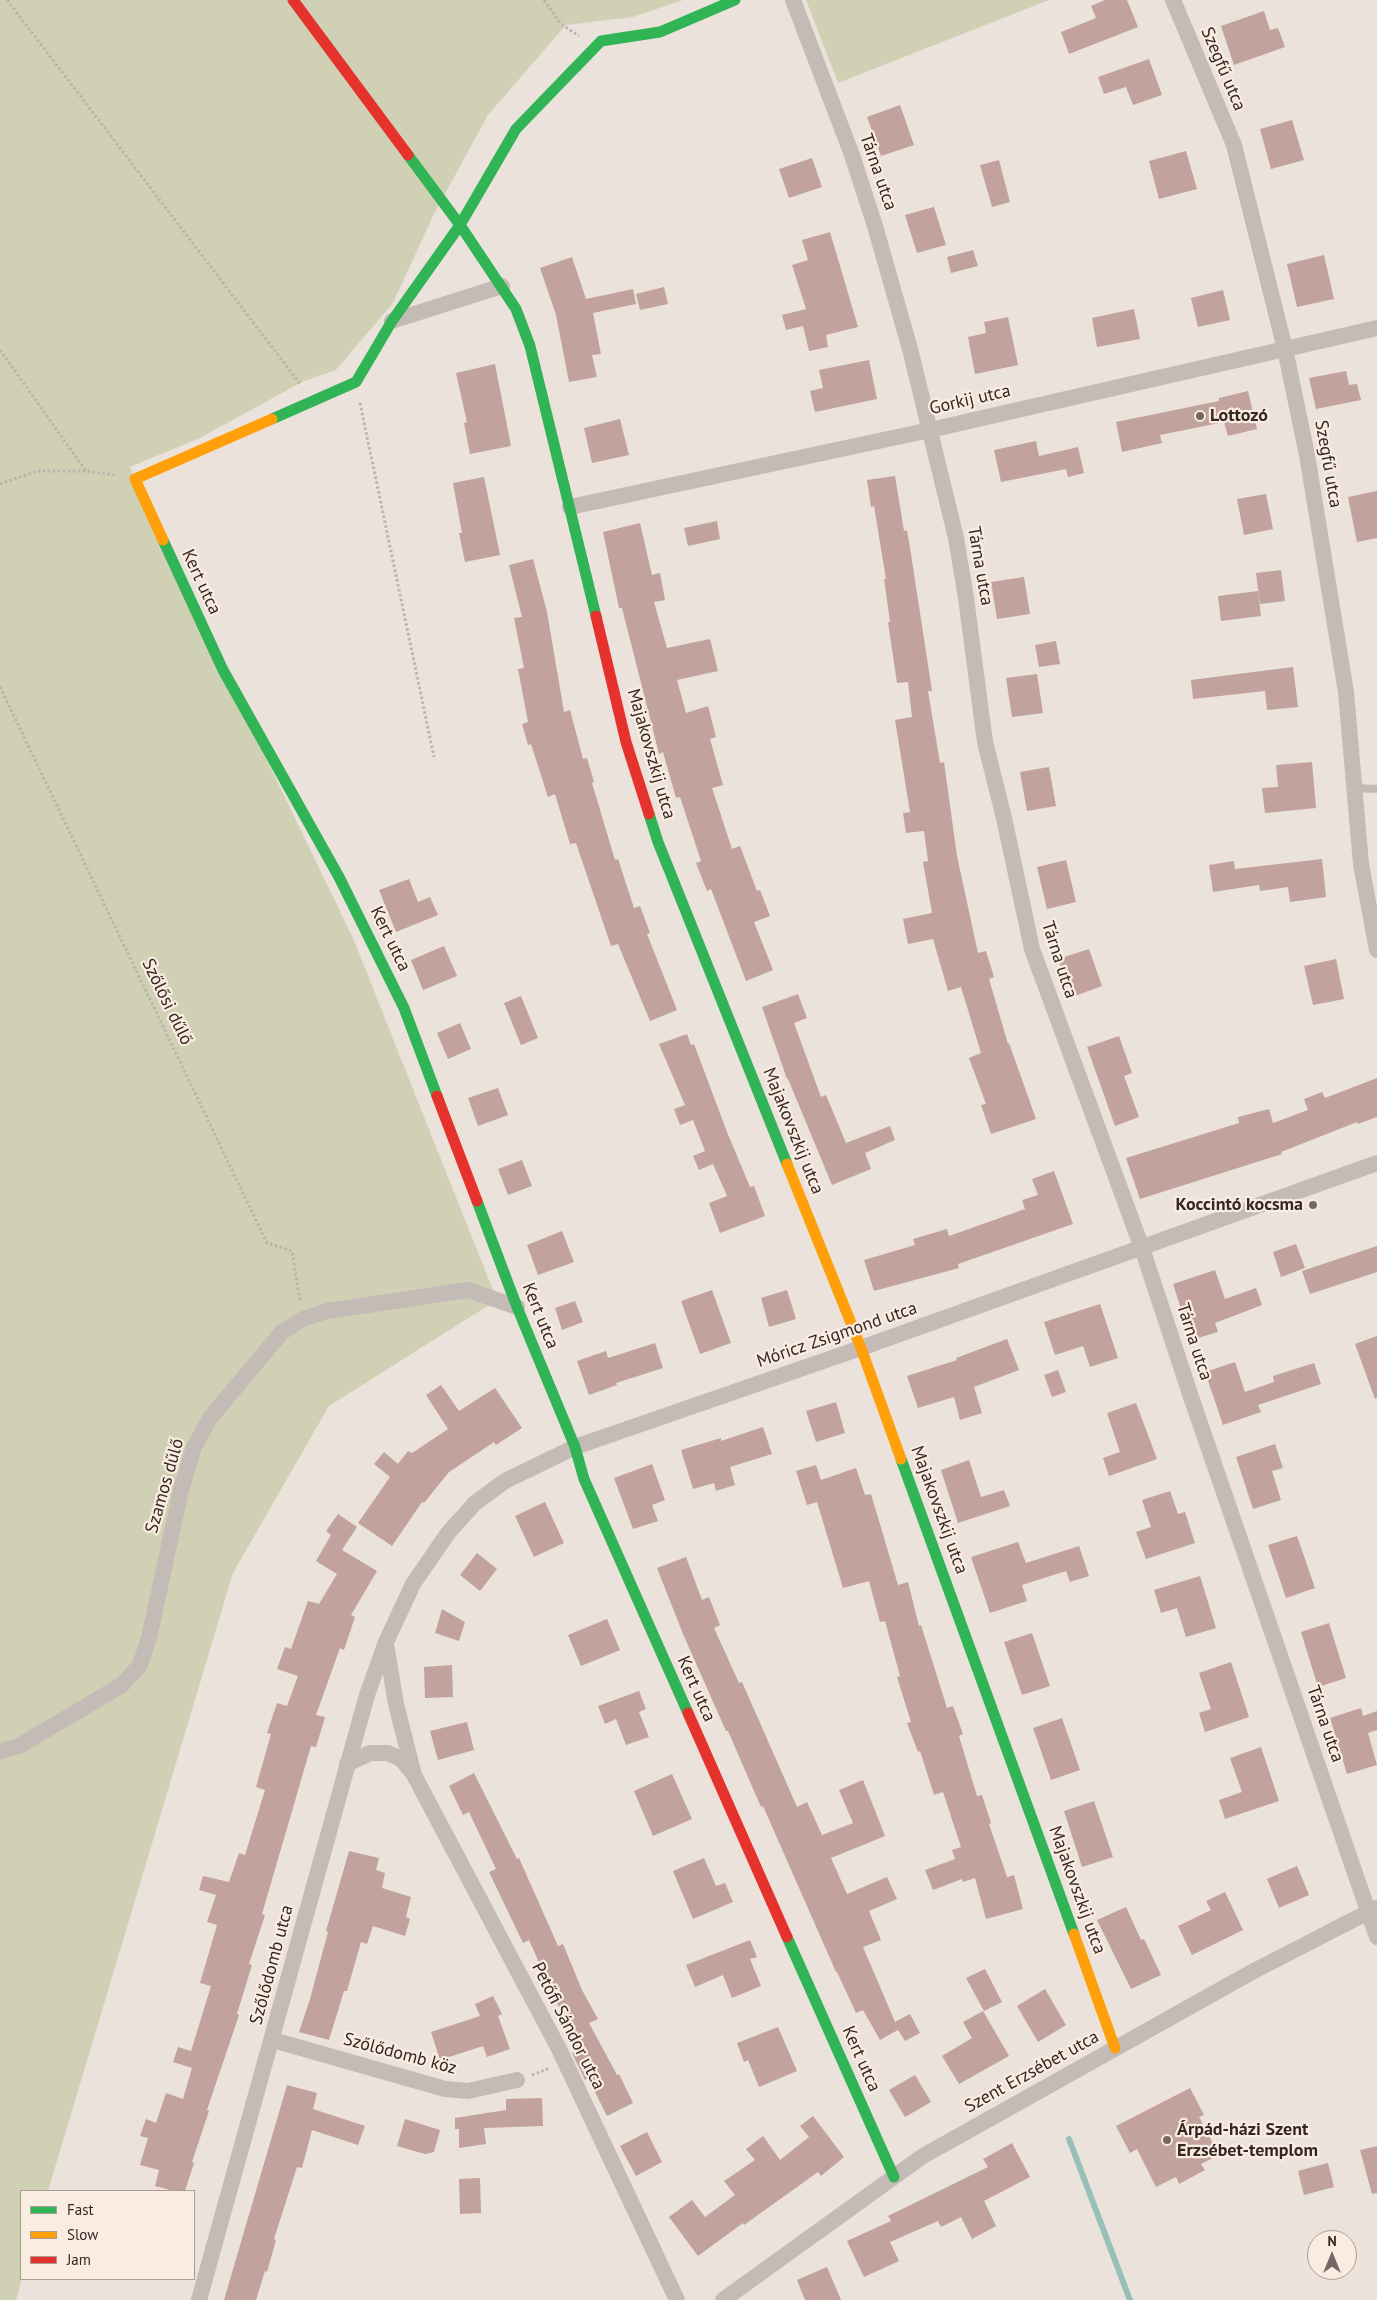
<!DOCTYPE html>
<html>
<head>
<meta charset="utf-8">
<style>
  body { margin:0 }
  #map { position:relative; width:1377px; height:2300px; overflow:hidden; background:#ece2dc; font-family:"PT Sans",sans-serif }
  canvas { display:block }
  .legend { position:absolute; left:20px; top:2190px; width:175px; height:90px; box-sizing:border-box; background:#faece1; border:1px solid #ab9d95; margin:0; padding:6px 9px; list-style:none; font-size:15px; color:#352724 }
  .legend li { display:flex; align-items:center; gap:10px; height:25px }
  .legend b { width:25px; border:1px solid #ab9d95 }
  .north { position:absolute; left:1307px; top:2230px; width:50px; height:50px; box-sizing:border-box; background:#faece1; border:1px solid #ab9d95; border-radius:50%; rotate:0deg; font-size:14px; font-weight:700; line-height:20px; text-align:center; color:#352724 }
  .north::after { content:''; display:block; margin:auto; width:18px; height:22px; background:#756864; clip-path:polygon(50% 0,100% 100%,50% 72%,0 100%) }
</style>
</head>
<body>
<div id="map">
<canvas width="1377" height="2300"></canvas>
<ul class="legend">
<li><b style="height:6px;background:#30b455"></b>Fast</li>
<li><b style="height:6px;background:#ff9f0a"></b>Slow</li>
<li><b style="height:6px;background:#e5322d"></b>Jam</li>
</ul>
<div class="north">N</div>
</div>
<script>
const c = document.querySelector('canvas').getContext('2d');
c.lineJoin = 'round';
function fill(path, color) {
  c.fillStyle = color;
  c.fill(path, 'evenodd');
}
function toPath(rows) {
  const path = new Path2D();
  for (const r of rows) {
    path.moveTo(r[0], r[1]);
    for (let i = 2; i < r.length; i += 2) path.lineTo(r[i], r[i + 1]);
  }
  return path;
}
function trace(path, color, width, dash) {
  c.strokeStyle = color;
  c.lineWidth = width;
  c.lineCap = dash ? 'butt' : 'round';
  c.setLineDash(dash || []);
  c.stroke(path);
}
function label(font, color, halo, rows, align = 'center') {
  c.font = font + ' "PT Sans",sans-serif';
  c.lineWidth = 4.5;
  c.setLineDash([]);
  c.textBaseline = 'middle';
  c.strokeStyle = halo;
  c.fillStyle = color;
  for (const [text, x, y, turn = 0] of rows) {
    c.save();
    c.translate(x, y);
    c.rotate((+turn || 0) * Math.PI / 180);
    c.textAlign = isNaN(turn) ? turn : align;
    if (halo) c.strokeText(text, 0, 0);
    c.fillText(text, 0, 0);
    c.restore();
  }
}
fill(toPath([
  [0,0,683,0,633,17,566,25,488,115,434,214,393,303,336,370,302,382,200,438,130,467,221,665,353,938,497,1300,329,1406,233,1573,48,2191,21,2191,22,2279,16,2300,0,2300],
  [806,0,1049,0,838,83]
]), '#d0d1b4');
trace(toPath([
  [1069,2139,1130,2300]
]), '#97c0bb', 6);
fill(toPath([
  [1105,0,1127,0,1138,27,1069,54,1061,32,1096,18,1091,6],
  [1264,11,1270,30,1278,28,1285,47,1234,65,1221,26],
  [1149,59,1162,95,1133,105,1126,87,1104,94,1098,77],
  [900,105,914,145,881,156,867,117],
  [1292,120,1304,160,1271,169,1260,129],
  [1186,151,1197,189,1159,199,1149,161],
  [812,158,822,187,789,198,779,169],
  [999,160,1010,202,992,207,980,165],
  [934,207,946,245,917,253,905,215],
  [830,232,858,327,826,335,828,347,809,351,803,326,786,330,782,315,806,309,792,265,808,260,802,240],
  [973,250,978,266,951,273,947,257],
  [1324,255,1334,299,1297,307,1287,264],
  [572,257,586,299,633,289,636,304,593,313,601,354,592,355,597,377,569,382,556,315,540,268],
  [664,287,668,304,640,310,636,294],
  [1223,290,1230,320,1198,327,1191,298],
  [1134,309,1140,339,1097,347,1092,318],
  [1008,317,1018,365,975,374,968,337,986,333,984,322],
  [869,360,877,399,815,412,810,391,823,388,819,370],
  [495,364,511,446,470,454,464,423,467,422,456,373],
  [1346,371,1349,385,1357,384,1361,400,1316,409,1309,378],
  [1248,391,1257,429,1228,436,1224,422,1160,435,1162,443,1122,452,1116,422,1219,401,1219,398],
  [620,419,629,455,592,463,584,428],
  [1036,441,1039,456,1078,447,1084,473,1068,477,1066,469,1001,482,994,450],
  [895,476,904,531,907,530,911,554,932,691,928,691,940,763,944,762,957,856,978,953,986,951,994,977,989,979,1008,1044,1009,1043,1036,1119,991,1134,981,1105,986,1104,969,1058,981,1053,961,987,948,991,933,939,908,944,903,919,932,913,923,862,928,861,924,831,906,833,903,813,910,812,895,720,912,717,908,682,897,683,888,622,890,622,884,579,886,579,874,506,871,507,867,480],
  [484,477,500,555,465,562,459,533,462,533,453,483],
  [1377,491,1377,538,1357,542,1348,497],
  [1266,494,1273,529,1244,535,1237,499],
  [717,521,720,539,688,546,684,528],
  [640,523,652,575,660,573,665,600,654,602,667,648,710,639,718,671,677,680,686,713,708,706,716,737,710,739,723,785,712,788,732,849,740,846,757,891,760,890,770,916,754,922,773,970,746,981,711,889,707,891,696,863,701,861,680,797,676,798,663,752,659,754,622,608,619,608,603,532],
  [533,559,547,612,564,712,570,710,583,759,587,758,594,782,592,783,615,860,618,859,634,908,640,906,650,933,647,934,677,1010,650,1021,618,944,611,946,576,843,570,844,555,794,548,797,531,744,528,745,522,724,528,722,518,669,524,668,514,618,522,617,509,565],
  [1281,570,1285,601,1260,604,1256,573],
  [1024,577,1030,614,997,619,991,582],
  [1258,591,1261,616,1221,621,1218,596],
  [1056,641,1060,664,1039,667,1035,645],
  [1293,667,1298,707,1267,710,1265,691,1193,699,1191,680],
  [1037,674,1043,713,1012,717,1006,678],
  [1312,762,1316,808,1265,813,1262,788,1278,787,1276,765],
  [1049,767,1056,806,1027,811,1020,772],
  [1322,859,1326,897,1290,902,1288,887,1260,891,1259,885,1213,892,1209,865,1234,861,1235,869],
  [1066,860,1076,902,1047,909,1037,867],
  [409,879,418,902,430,897,438,915,396,932,379,890],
  [444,946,457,976,423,990,411,960],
  [1089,949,1102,986,1072,997,1058,959],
  [1336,959,1344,999,1313,1005,1304,966],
  [798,994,807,1018,794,1023,821,1097,826,1095,846,1143,890,1126,895,1140,865,1153,871,1169,832,1185,788,1079,787,1079,762,1007],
  [521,996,538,1038,521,1045,504,1003],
  [460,1023,471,1049,448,1059,437,1033],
  [687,1034,691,1045,694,1044,727,1132,750,1187,754,1186,765,1216,720,1233,709,1203,727,1196,713,1164,699,1170,693,1156,705,1151,693,1120,680,1125,674,1109,685,1105,659,1044],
  [1119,1036,1132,1073,1124,1076,1139,1117,1115,1126,1087,1047],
  [1377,1078,1377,1117,1358,1124,1357,1122,1281,1152,1282,1154,1140,1199,1126,1158,1239,1123,1238,1117,1269,1109,1273,1123,1308,1110,1304,1099,1322,1092,1325,1098],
  [498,1088,508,1115,478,1126,468,1098],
  [522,1160,532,1186,508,1195,498,1169],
  [1054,1171,1073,1224,958,1264,959,1268,874,1291,864,1260,915,1245,913,1239,947,1229,949,1236,1025,1209,1022,1200,1038,1195,1032,1179],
  [562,1231,574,1262,538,1275,527,1245],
  [1296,1244,1305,1268,1281,1277,1273,1252],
  [1377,1246,1377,1272,1310,1294,1302,1271],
  [1215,1270,1225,1299,1256,1288,1262,1305,1215,1323,1218,1332,1191,1340,1173,1284],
  [712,1290,731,1343,700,1354,681,1301],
  [787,1290,796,1319,769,1327,761,1298],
  [575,1301,583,1322,562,1330,555,1308],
  [1100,1304,1118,1358,1090,1367,1083,1346,1055,1355,1044,1322],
  [1377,1336,1377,1398,1375,1399,1355,1344],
  [1007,1339,1019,1370,974,1387,982,1413,960,1420,954,1397,918,1408,907,1376,957,1360,956,1358],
  [655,1343,663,1368,616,1383,617,1385,589,1395,577,1361,606,1351,608,1358],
  [1235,1362,1245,1392,1274,1382,1273,1376,1314,1363,1321,1384,1258,1405,1261,1412,1223,1425,1205,1372],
  [1058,1370,1066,1392,1052,1397,1044,1375],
  [441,1385,459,1411,495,1388,522,1428,496,1445,494,1442,449,1472,424,1503,422,1502,392,1546,358,1523,390,1477,374,1464,384,1452,398,1464,408,1451,412,1453,448,1429,426,1395],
  [836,1402,845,1433,816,1442,806,1411],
  [1136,1403,1157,1459,1109,1476,1103,1458,1120,1452,1107,1413],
  [763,1427,772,1454,730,1467,735,1485,716,1491,714,1483,693,1489,681,1450,721,1438,721,1441],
  [1275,1444,1283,1468,1272,1471,1281,1500,1253,1509,1236,1457],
  [969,1460,981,1497,1004,1490,1010,1506,958,1523,941,1470],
  [652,1464,665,1500,652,1505,658,1521,633,1529,614,1478],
  [816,1465,821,1480,856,1468,865,1495,871,1494,898,1585,908,1582,919,1626,921,1625,947,1708,953,1706,963,1734,959,1736,977,1796,982,1795,991,1823,989,1824,1007,1877,1014,1875,1023,1909,986,1919,975,1878,963,1882,962,1879,933,1890,925,1870,955,1859,952,1850,961,1847,943,1792,934,1795,920,1751,918,1752,907,1723,911,1722,897,1677,900,1676,885,1621,880,1622,869,1581,843,1588,817,1502,807,1505,796,1471],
  [1170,1491,1178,1514,1185,1512,1195,1543,1146,1559,1136,1532,1151,1527,1142,1500],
  [545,1502,564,1543,534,1557,515,1516],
  [338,1514,357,1527,342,1550,377,1571,351,1615,355,1617,344,1650,340,1648,316,1715,325,1717,316,1747,311,1746,262,1914,265,1915,249,1964,252,1965,237,2014,239,2015,207,2110,209,2111,192,2162,194,2163,185,2191,174,2191,155,2186,159,2170,140,2165,148,2138,140,2136,146,2119,156,2123,166,2093,183,2099,192,2068,173,2062,178,2047,191,2051,211,1986,200,1983,217,1925,207,1922,216,1895,199,1890,203,1876,229,1882,239,1853,245,1855,265,1790,256,1787,271,1734,267,1733,277,1703,287,1706,298,1676,277,1669,285,1647,291,1649,308,1601,319,1604,337,1574,316,1561,331,1535,326,1531],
  [1297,1536,1315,1588,1286,1598,1268,1545],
  [1018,1542,1026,1563,1079,1546,1089,1576,1070,1582,1066,1571,1022,1585,1027,1601,990,1613,971,1557],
  [477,1553,497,1569,480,1591,460,1575],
  [686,1557,702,1600,709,1597,720,1625,714,1628,739,1683,742,1682,797,1807,807,1802,822,1835,853,1823,839,1790,863,1780,885,1836,831,1858,847,1894,887,1877,897,1899,869,1911,881,1940,863,1947,895,2022,910,2014,920,2033,905,2041,898,2030,880,2040,863,2010,856,2013,837,1972,836,1972,763,1806,761,1807,728,1731,726,1731,683,1634,657,1568],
  [1200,1576,1216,1628,1186,1637,1177,1608,1161,1613,1154,1590],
  [442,1609,465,1622,459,1641,435,1633],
  [607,1619,620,1650,581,1666,568,1635],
  [1329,1623,1346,1678,1318,1687,1301,1632],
  [1032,1633,1050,1686,1022,1695,1004,1642],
  [1231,1662,1249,1717,1205,1732,1199,1713,1211,1709,1199,1673],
  [452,1665,453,1697,425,1698,424,1667],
  [639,1691,646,1709,639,1712,649,1737,626,1745,616,1719,605,1724,598,1706],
  [1361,1708,1363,1716,1377,1711,1377,1730,1368,1733,1377,1765,1347,1774,1330,1718],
  [1062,1718,1080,1770,1051,1780,1033,1728],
  [467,1722,474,1750,438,1760,430,1731],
  [1261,1747,1279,1801,1225,1819,1219,1800,1242,1792,1230,1758],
  [474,1773,517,1859,519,1858,558,1946,563,1944,582,1990,598,2019,589,2023,617,2075,619,2074,633,2103,607,2116,588,2078,585,2080,572,2053,578,2050,529,1940,523,1943,489,1872,496,1869,469,1812,463,1815,449,1786],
  [672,1774,692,1819,653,1836,634,1791],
  [1094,1801,1113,1857,1082,1867,1064,1811],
  [349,1851,379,1858,376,1870,385,1873,382,1888,411,1897,406,1917,410,1919,405,1936,373,1926,367,1944,361,1942,347,1991,344,1991,329,2040,299,2032,310,1999,328,1932,326,1931],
  [704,1858,716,1886,725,1883,733,1902,693,1919,673,1871],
  [1297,1866,1309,1895,1279,1908,1267,1879],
  [1225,1892,1243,1930,1192,1955,1178,1926,1211,1910,1206,1901],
  [1126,1907,1141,1940,1144,1939,1161,1975,1131,1989,1097,1920],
  [750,1940,757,1957,750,1959,761,1986,732,1998,723,1975,695,1987,686,1965],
  [985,1969,1002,2002,984,2011,966,1978],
  [1045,1989,1066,2025,1038,2042,1017,2006],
  [493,1996,502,2014,498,2016,510,2049,487,2057,483,2046,440,2060,431,2032,480,2016,475,2004],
  [983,2011,1009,2056,959,2084,942,2056,972,2038,963,2022],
  [778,2027,797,2071,759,2087,748,2060,744,2062,737,2043],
  [915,2075,931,2102,905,2117,889,2090],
  [287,2085,317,2093,313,2109,365,2126,358,2145,312,2130,302,2168,297,2167,274,2239,276,2240,267,2272,265,2271,256,2300,224,2300],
  [1190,2088,1204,2115,1199,2117,1219,2155,1201,2164,1205,2170,1179,2184,1176,2177,1156,2187,1137,2149,1130,2153,1116,2126],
  [542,2098,543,2126,484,2128,486,2144,459,2148,459,2129,455,2129,455,2118,506,2110,506,2099],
  [813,2116,844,2157,821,2176,818,2172,744,2225,743,2223,698,2256,669,2217,692,2200,705,2217,735,2195,724,2181,755,2160,746,2149,763,2136,780,2160,809,2137,800,2126],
  [405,2119,440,2130,434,2152,425,2154,397,2146],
  [647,2132,662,2162,636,2176,620,2146],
  [1012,2143,1030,2177,984,2201,996,2226,972,2239,961,2217,941,2227,938,2221,890,2242,899,2261,864,2277,847,2241,891,2221,888,2216,988,2167,983,2159],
  [1377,2146,1377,2193,1372,2194,1360,2150],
  [1328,2163,1334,2187,1304,2195,1298,2171],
  [480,2178,481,2213,460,2214,459,2179],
  [827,2267,841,2300,805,2300,797,2280]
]), '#c1a29c');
trace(toPath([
  [7,0,301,385],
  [544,0,561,24,579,36],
  [0,350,86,471,114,475],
  [360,403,434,757],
  [0,484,37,471,86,471],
  [0,687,267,1243,292,1251,300,1301],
  [532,2075,550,2068]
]), '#bdb3ae', 3, [2.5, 2.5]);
trace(toPath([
  [1354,788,1377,789]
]), '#c4bbb6', 8);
trace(toPath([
  [793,0,852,155,875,226,910,349,956,538,966,598,985,742,1004,818,1032,949,1142,1248,1191,1397,1377,1937],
  [1173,0,1234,145,1285,349,1307,455,1346,692,1361,864,1377,950],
  [392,321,502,286],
  [570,507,930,430,1377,328],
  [386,1644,396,1704,414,1775,559,2049,677,2300],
  [0,1751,19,1746,122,1685,140,1665,149,1638,181,1490,194,1447,210,1418,282,1332,303,1319,327,1311,468,1290,517,1307],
  [347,1764,370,1753,388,1753,401,1759,412,1772],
  [273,2040,445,2089,468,2091,517,2080],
  [199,2300,367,1695,386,1642,413,1584,448,1533,475,1503,505,1481,575,1447,861,1348,1377,1163],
  [723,2300,923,2156,1252,1972,1376,1908]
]), '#c4bbb6', 16);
trace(toPath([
  [408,155,460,225,516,309,530,346,596,616],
  [272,419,356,382,392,321,460,225,516,129,601,41,660,32,735,0],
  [163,540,223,670,339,877,404,1008,437,1096],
  [649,814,658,842,787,1164],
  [477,1201,517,1307,575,1447,584,1479,688,1713],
  [901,1459,1074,1934],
  [787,1937,894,2177]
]), '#30b455', 11);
trace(toPath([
  [163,540,135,479,272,419],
  [787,1164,861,1348,901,1459],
  [1074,1934,1115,2048]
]), '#ff9f0a', 11);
trace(toPath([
  [293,0,408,155],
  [596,616,626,742,649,814],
  [437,1096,477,1201],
  [688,1713,787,1937]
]), '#e5322d', 11);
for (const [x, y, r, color] of [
  [1200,416,5,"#756864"],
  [1313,1205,5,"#756864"],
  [1167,2140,5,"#756864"]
]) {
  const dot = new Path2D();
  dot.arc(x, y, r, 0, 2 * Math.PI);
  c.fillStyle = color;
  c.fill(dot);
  trace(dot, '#faece1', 2);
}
label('18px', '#352724', '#faece1', [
  ["Szegfű utca",1223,69,67],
  ["Tárna utca",878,172,71],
  ["Gorkij utca",970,400,-13],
  ["Szegfű utca",1328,464,80],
  ["Tárna utca",980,566,80],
  ["Kert utca",201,582,65],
  ["Majakovszkij utca",651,754,74],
  ["Kert utca",390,939,64],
  ["Tárna utca",1059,960,72],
  ["Szőlősi dűlő",167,1002,64],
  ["Majakovszkij utca",793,1131,68],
  ["Kert utca",540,1316,68],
  ["Móricz Zsigmond utca",837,1335,-19],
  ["Tárna utca",1194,1342,72],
  ["Szamos dűlő",165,1486,-74],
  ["Majakovszkij utca",939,1510,70],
  ["Kert utca",696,1689,66],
  ["Tárna utca",1325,1724,71],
  ["Majakovszkij utca",1077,1890,70],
  ["Szőlődomb utca",272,1965,-75],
  ["Petőfi Sándor utca",568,2026,63],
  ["Szőlődomb köz",400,2054,15],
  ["Kert utca",861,2059,66],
  ["Szent Erzsébet utca",1032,2072,-29]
]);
label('bold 18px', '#352724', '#faece1', [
  ["Lottozó",1210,416],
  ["Koccintó kocsma",1303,1205,"right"],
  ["Árpád-házi Szent",1177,2130],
  ["Erzsébet-templom",1177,2151]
], 'left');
</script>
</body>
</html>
